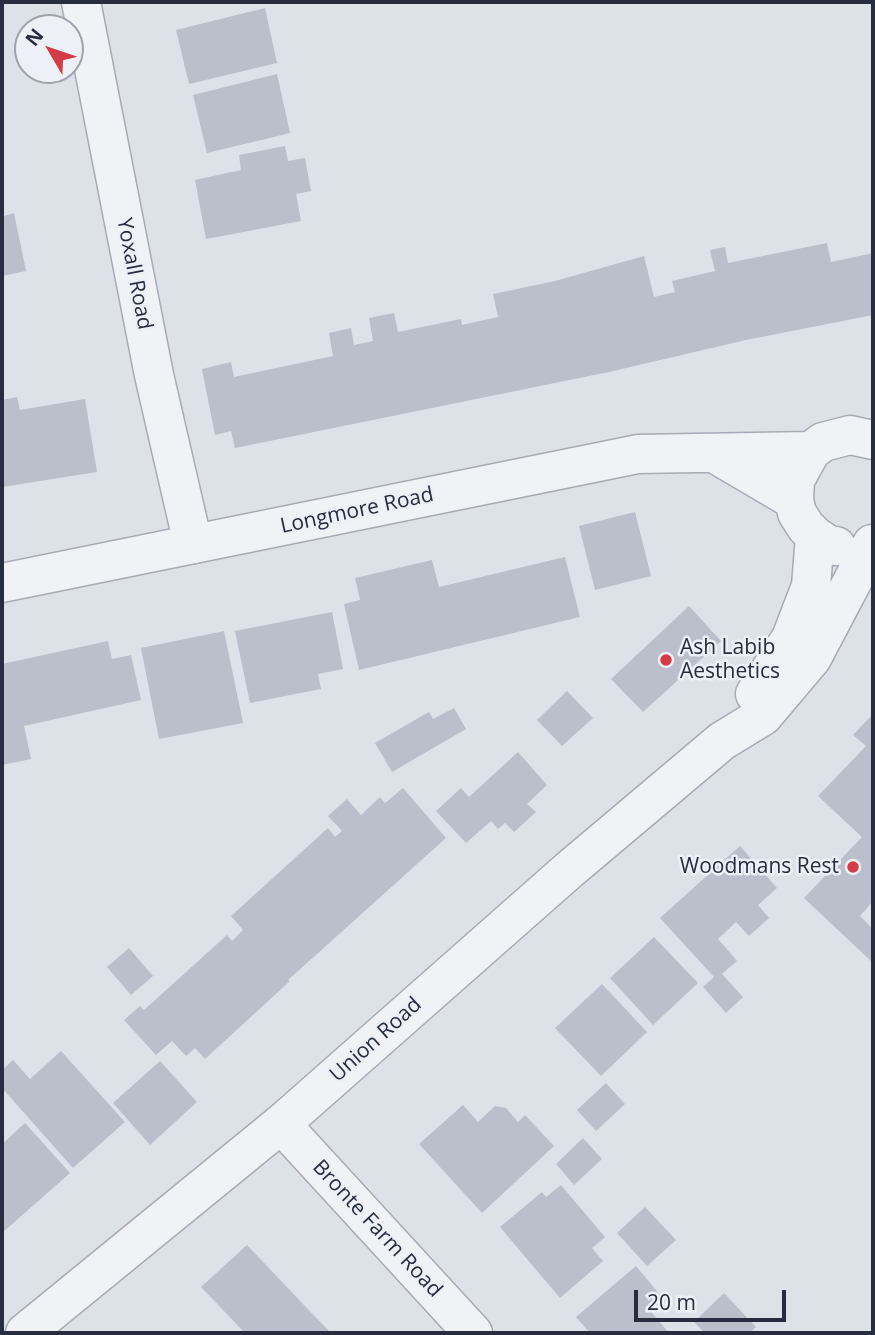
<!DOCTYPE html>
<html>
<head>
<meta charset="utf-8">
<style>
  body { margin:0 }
  #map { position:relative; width:875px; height:1335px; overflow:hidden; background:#dde1e8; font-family:"Open Sans",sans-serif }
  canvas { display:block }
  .frame { position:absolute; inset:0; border:4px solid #262d3f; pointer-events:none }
  .north { position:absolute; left:14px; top:14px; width:70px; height:70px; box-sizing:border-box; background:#edf0f6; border:2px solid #9da2ad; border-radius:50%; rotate:309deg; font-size:19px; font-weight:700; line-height:28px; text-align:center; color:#262d3f }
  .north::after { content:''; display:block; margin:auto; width:24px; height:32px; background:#d53b45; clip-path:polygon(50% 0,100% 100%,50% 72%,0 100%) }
  .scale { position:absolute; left:634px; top:1290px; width:152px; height:32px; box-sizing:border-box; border:4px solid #262d3f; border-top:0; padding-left:9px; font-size:21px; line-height:24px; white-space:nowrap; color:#262d3f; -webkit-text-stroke:5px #edf0f6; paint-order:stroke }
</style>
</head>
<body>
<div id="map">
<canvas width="875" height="1335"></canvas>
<div class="frame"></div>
<div class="north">N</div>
<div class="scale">20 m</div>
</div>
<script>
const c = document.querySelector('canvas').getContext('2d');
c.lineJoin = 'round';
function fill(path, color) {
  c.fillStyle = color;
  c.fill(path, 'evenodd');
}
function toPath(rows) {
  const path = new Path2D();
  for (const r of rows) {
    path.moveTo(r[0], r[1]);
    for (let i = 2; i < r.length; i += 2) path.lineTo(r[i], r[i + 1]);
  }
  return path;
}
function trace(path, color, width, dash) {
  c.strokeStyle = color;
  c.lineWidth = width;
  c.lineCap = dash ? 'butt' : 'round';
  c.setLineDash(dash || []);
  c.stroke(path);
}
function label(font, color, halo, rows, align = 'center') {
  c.font = font + ' "Open Sans",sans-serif';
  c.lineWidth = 5;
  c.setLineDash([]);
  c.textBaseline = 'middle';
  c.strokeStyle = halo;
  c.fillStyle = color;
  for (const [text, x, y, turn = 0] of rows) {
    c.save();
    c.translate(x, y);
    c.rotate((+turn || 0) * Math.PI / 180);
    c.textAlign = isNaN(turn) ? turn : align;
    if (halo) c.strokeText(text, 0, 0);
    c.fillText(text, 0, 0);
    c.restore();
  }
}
fill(toPath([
  [265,8,277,63,189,84,176,30],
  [277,74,290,133,207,153,193,95],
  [285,146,288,161,305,158,311,191,296,194,301,221,206,239,195,180,241,170,239,155],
  [2,209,4,216,14,213,26,271,2,276],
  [827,243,831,262,873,253,873,315,746,340,609,372,235,448,231,431,215,435,202,369,231,362,234,377,333,356,329,333,351,328,354,345,373,341,369,318,394,313,398,332,461,319,462,325,498,317,493,294,555,281,644,256,654,297,675,292,672,281,715,271,710,250,725,247,728,263],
  [17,397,20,410,85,399,97,472,2,487,2,400],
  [635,512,651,576,595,590,579,526],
  [565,557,580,617,359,670,344,604,360,600,355,578,432,560,439,587],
  [689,606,721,641,643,712,611,679],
  [332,612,343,669,318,674,321,689,250,703,235,631],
  [224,631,243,723,159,739,141,648],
  [108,641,112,659,131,655,141,700,24,726,31,759,2,765,2,664],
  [567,691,593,718,562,746,537,720],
  [454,708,466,729,392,772,375,743,429,712,433,719],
  [873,714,873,901,860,916,873,929,873,963,804,898,862,837,818,796,866,746,853,735],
  [518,752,547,785,527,804,536,812,514,832,505,823,498,829,491,821,466,843,436,811,461,788,469,797],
  [403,788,446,838,288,980,290,981,205,1059,195,1048,186,1056,172,1041,156,1055,124,1020,140,1006,144,1010,227,935,232,941,243,930,231,916,328,828,335,837,342,831,328,816,347,799,361,815,380,797,385,803],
  [740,846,777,888,758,905,769,918,749,936,736,922,718,939,737,961,722,974,743,997,726,1013,703,987,714,977,660,918],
  [654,937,698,983,653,1025,610,978],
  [129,948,153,976,131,995,107,967],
  [602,984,647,1032,601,1076,555,1028],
  [61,1051,125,1122,73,1168,2,1088,2,1070,13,1060,30,1079],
  [160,1061,197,1102,150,1145,113,1103],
  [606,1083,625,1104,596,1131,577,1110],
  [463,1105,478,1122,495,1106,506,1108,518,1122,525,1115,554,1146,482,1213,419,1144],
  [25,1123,70,1173,2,1233,2,1144],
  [583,1138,602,1159,574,1185,556,1164],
  [561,1185,605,1237,592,1248,603,1261,560,1298,500,1227,542,1192,546,1197],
  [645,1207,676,1240,647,1266,617,1233],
  [247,1245,302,1303,331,1333,245,1333,201,1287],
  [636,1266,665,1301,652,1313,669,1333,590,1333,576,1317],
  [724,1293,756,1327,749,1333,705,1333,694,1322]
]), '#babfcb');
const minor = toPath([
  [81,2,154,375,193,544],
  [281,1124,473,1333]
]);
const tertiary = toPath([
  [714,453,794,500],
  [836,546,829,545,815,536,806,527,797,513,794,500,795,480,811,451,823,442,850,435,873,440],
  [2,583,638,454,811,451],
  [755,694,791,638,811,586,815,536],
  [25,1333,281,1124,569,870,722,741,763,716,812,658,872,544]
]);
trace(minor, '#a6abb5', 41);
trace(tertiary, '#a6abb5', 41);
trace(minor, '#f0f2f6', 38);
trace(tertiary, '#f0f2f6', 38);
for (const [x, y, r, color] of [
  [666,660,7,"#d53b45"],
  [853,867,7,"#d53b45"]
]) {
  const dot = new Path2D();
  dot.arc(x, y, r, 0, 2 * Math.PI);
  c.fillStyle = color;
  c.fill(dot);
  trace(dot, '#edf0f6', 2.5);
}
label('21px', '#262d3f', '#edf0f6', [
  ["Yoxall Road",134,274,79],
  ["Longmore Road",357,511,-12],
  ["Union Road",376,1040,-42],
  ["Bronte Farm Road",377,1229,47]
]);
label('21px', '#262d3f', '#edf0f6', [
  ["Ash Labib",680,648],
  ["Aesthetics",680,672],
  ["Woodmans Rest",839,867,"right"]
], 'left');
</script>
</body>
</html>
